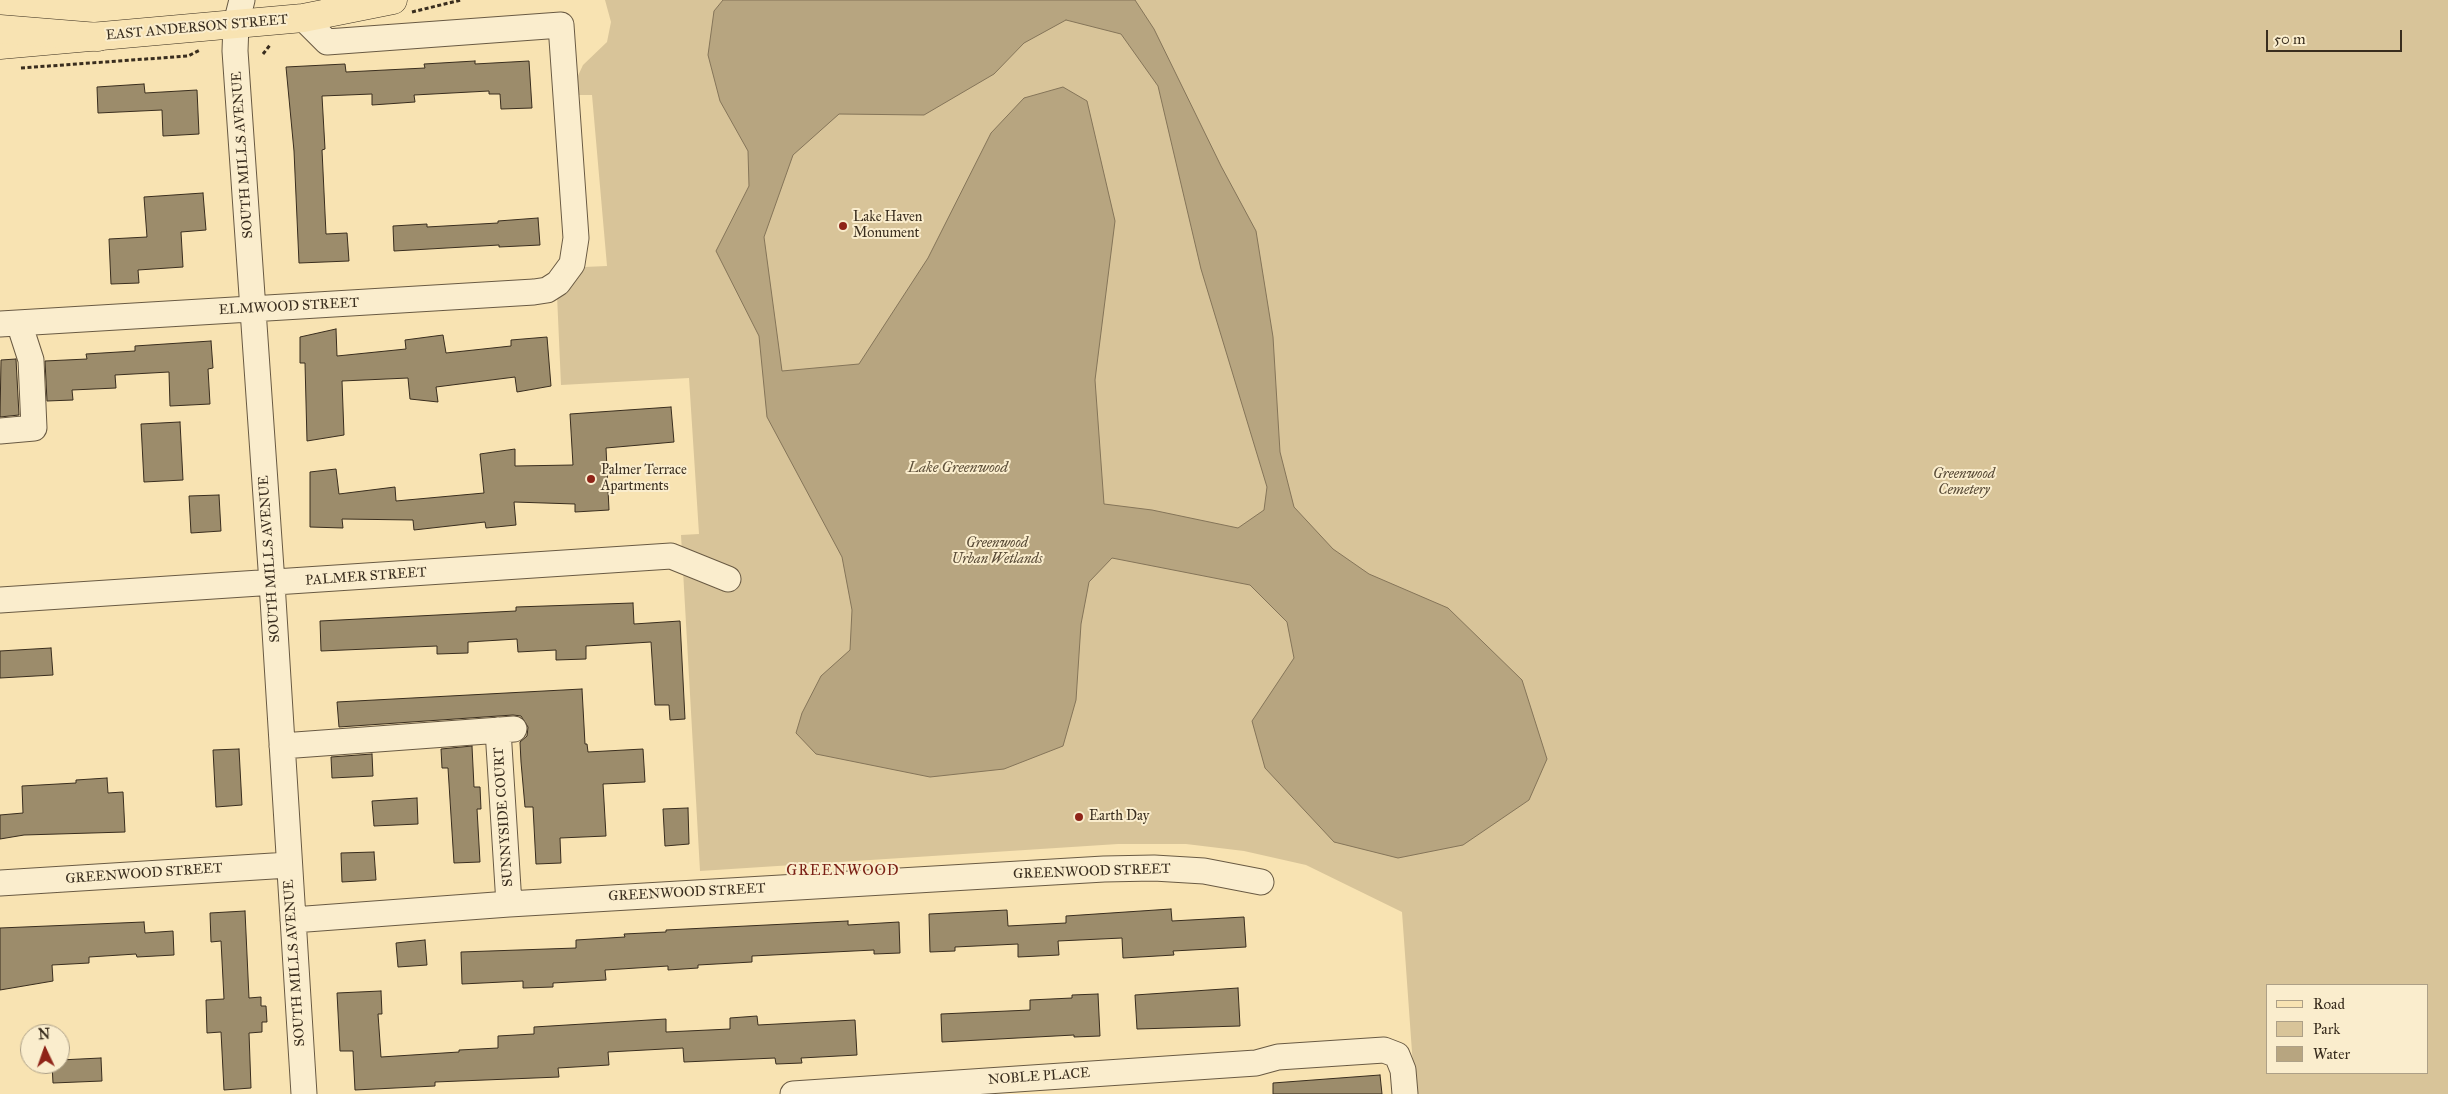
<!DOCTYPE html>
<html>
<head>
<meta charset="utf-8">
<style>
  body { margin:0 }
  #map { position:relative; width:2448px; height:1094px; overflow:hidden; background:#f8e3b2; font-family:"IM FELL Great Primer",serif }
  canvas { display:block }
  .legend { position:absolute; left:2266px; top:984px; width:162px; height:90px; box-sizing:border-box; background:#faedcd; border:1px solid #ada087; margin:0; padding:6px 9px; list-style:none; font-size:15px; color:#392d1e }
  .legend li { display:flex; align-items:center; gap:10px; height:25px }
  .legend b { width:25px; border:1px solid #ada087 }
  .north { position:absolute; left:20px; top:1024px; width:50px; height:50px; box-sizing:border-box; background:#faedcd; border:1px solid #ada087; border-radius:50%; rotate:357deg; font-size:14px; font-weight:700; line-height:20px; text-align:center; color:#392d1e }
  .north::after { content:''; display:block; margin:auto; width:18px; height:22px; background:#8f2418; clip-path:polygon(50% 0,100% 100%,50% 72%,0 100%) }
  .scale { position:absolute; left:2266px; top:30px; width:136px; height:22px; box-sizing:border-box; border:2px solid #392d1e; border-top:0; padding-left:6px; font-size:15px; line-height:18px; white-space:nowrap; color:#392d1e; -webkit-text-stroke:4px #faedcd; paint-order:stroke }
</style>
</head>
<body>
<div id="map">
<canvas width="2448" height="1094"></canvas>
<ul class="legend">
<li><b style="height:6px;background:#f8e3b2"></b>Road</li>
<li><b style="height:14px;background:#d8c499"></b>Park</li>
<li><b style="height:14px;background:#b7a580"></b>Water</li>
</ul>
<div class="north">N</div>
<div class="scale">50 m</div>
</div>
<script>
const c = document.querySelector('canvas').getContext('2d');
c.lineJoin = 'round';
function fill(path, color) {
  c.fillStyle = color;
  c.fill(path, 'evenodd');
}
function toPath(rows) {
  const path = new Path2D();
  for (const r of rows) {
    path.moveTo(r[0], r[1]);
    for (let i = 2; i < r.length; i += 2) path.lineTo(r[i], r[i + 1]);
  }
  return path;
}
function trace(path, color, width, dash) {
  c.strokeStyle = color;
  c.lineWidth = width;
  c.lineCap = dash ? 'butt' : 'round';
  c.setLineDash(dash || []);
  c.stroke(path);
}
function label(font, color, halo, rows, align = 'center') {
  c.font = font + ' "IM FELL Great Primer",serif';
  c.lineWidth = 4;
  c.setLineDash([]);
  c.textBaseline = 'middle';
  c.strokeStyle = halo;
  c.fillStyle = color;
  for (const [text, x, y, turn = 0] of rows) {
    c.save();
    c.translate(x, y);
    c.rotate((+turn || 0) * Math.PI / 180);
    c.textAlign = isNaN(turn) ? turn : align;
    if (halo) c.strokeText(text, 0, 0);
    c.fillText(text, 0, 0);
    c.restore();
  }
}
fill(toPath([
  [605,0,2448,0,2448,1094,1415,1094,1402,912,1306,865,1244,851,1186,844,1118,844,700,871,681,535,699,534,689,378,561,385,557,295,569,286,584,267,607,266,592,95,576,95,576,80,583,65,607,42,611,22],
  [2267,985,2427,985,2427,1073,2267,1073]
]), '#d8c499');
const water = toPath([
  [723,0,1135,0,1154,29,1221,166,1256,231,1273,337,1280,452,1294,507,1333,549,1369,574,1448,608,1522,680,1547,759,1529,800,1463,845,1398,858,1334,842,1265,768,1252,721,1294,658,1287,622,1250,585,1112,558,1089,582,1081,624,1076,700,1063,746,1004,769,930,777,816,754,796,733,802,713,821,676,850,650,852,610,842,557,767,417,759,336,716,251,749,186,748,151,720,101,708,55,714,11,723,0],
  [1066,20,1121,34,1158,86,1201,269,1267,487,1264,510,1238,528,1152,510,1104,504,1095,380,1115,221,1087,101,1063,87,1024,98,991,133,928,258,859,364,782,371,764,237,793,155,839,114,924,115,994,74,1024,43,1066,20]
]);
fill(water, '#b7a580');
trace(water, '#857559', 1);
const building = toPath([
  [475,61,475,64,529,61,532,108,501,109,500,94,489,94,489,91,414,95,415,102,372,105,372,94,322,96,325,149,322,150,326,234,347,233,349,261,299,263,294,151,286,67,345,64,346,72,425,68,424,64,475,61],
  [144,84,145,93,197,90,199,134,163,136,162,110,98,113,97,87,144,84],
  [203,193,206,230,181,232,183,267,138,270,139,283,111,284,109,239,147,237,144,197,203,193],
  [538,218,540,245,499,247,499,245,394,251,393,226,427,224,427,227,498,223,498,221,538,218],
  [336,329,337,356,406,349,405,340,443,335,446,353,511,346,511,340,547,337,551,386,517,392,515,377,436,387,438,402,410,399,408,378,342,381,344,435,307,441,305,363,300,363,300,337,336,329],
  [211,341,213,368,208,369,210,404,170,406,169,372,115,375,116,388,72,390,73,400,47,401,45,361,87,359,86,354,135,351,135,346,211,341],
  [16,359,19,415,0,417,1,360,16,359],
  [671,407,674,442,606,448,609,510,575,512,575,504,514,502,516,525,486,528,485,522,414,530,413,520,342,519,343,528,310,527,310,472,336,469,339,494,395,487,396,501,484,493,480,454,515,449,515,466,573,465,570,414,671,407],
  [180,422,183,480,144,482,141,424,180,422],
  [219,495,221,531,191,533,189,496,219,495],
  [633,603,634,624,680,621,685,719,670,720,669,705,655,705,651,642,586,646,586,659,556,660,556,650,518,652,517,639,468,642,468,653,437,654,437,646,321,651,320,621,516,611,516,607,633,603],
  [51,648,53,675,0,678,0,651,51,648],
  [582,689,585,744,587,744,588,752,643,749,645,782,603,784,606,836,560,838,561,863,536,864,533,807,525,807,521,762,520,742,527,736,528,727,521,716,513,715,339,727,337,702,582,689],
  [472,746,474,787,480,787,481,809,477,809,480,862,454,863,448,768,442,768,441,749,472,746],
  [239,749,242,805,216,807,213,750,239,749],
  [372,754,373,776,332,778,331,757,372,754],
  [107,778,108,793,123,792,125,832,24,835,0,839,0,815,23,813,22,786,76,783,76,780,107,778],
  [417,798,418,824,374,826,372,801,417,798],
  [688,808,689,844,665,846,663,809,688,808],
  [374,852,376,880,342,882,341,853,374,852],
  [1171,909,1172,921,1244,917,1246,947,1173,951,1174,955,1123,958,1122,938,1058,941,1059,955,1018,957,1018,944,955,947,955,951,930,952,929,914,1007,910,1008,926,1066,923,1066,916,1171,909],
  [245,911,249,998,261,997,261,1006,266,1006,267,1022,262,1022,262,1032,249,1033,251,1088,224,1090,221,1032,207,1033,206,1000,224,999,221,941,211,942,210,913,245,911],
  [848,921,848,925,899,922,900,953,874,954,874,950,752,956,752,962,698,965,698,968,668,970,668,966,605,970,606,980,553,983,553,987,523,988,523,981,462,984,461,952,576,948,576,940,625,937,624,934,666,932,666,930,848,921],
  [144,922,145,933,173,931,174,955,137,957,136,954,89,957,89,963,52,965,53,981,0,990,0,928,144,922],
  [425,940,427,965,398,967,396,943,425,940],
  [1238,988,1240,1026,1137,1029,1135,995,1238,988],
  [381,991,382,1014,378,1014,381,1057,459,1052,459,1050,498,1048,498,1036,534,1034,534,1027,666,1019,666,1032,730,1029,730,1018,757,1016,758,1025,855,1020,857,1055,801,1058,802,1063,776,1064,775,1058,684,1062,683,1048,608,1052,609,1065,558,1068,559,1077,435,1082,435,1086,355,1090,353,1051,340,1051,337,993,381,991],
  [1098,994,1100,1036,1074,1037,1074,1035,942,1042,941,1014,1030,1010,1030,1000,1072,998,1072,995,1098,994],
  [101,1058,102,1081,53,1083,52,1064,60,1064,60,1060,101,1058],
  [1380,1075,1382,1094,1273,1094,1273,1083,1380,1075]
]);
fill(building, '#9c8c6b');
trace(building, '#392d1e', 1);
const minor = toPath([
  [242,0,236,24,235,51,272,583,304,1094],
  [0,324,534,292,547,290,558,283,572,264,576,238,561,25,327,42,303,18],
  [0,431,34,428,31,360,19,323],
  [0,600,671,556,728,579],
  [498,730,509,904],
  [282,746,514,729],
  [0,883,289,865],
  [293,920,509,904,1104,869,1154,868,1204,871,1261,882],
  [793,1094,1256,1063,1278,1057,1384,1050,1397,1055,1403,1070,1405,1094]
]);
const major = toPath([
  [0,45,303,18,393,0]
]);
const highway = toPath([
  [0,29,98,37]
]);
trace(minor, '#695a43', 27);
trace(major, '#392d1e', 29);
trace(highway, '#392d1e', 29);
trace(toPath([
  [412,12,461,0],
  [263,54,270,45],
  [21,68,188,56,200,50]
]), '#392d1e', 3, [4, 2.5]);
trace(minor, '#faedcd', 25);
trace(major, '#f8e3b2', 28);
trace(highway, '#f8e3b2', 28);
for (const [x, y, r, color] of [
  [843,226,5,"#8f2418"],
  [591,479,5,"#8f2418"],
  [1079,817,5,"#8f2418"]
]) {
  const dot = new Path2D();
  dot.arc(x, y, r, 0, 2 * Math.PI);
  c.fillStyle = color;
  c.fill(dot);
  trace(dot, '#faedcd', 2);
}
label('14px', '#392d1e', '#faedcd', [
  ["EAST ANDERSON STREET",197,28,-5],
  ["SOUTH MILLS AVENUE",243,155,-94],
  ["ELMWOOD STREET",289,307,-3],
  ["SOUTH MILLS AVENUE",270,559,-94],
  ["PALMER STREET",366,577,-4],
  ["SUNNYSIDE COURT",504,817,-94],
  ["GREENWOOD STREET",1092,872,-2],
  ["GREENWOOD STREET",144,874,-4],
  ["GREENWOOD STREET",687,893,-3],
  ["SOUTH MILLS AVENUE",295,963,-94],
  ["NOBLE PLACE",1039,1077,-4]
]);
label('14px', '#392d1e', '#faedcd', [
  ["Lake Haven",853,218],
  ["Monument",853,234],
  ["Palmer Terrace",601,471],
  ["Apartments",601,487],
  ["Earth Day",1089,817]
], 'left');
label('italic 14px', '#594b37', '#faedcd', [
  ["Greenwood",1964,475],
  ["Cemetery",1964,491],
  ["Greenwood",997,544],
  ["Urban Wetlands",997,560]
]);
label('italic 15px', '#5f513b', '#faedcd', [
  ["Lake Greenwood",958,468]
]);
c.letterSpacing = '1px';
label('15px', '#7a1f14', '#faedcd', [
  ["GREENWOOD",843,871]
]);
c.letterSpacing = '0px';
</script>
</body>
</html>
